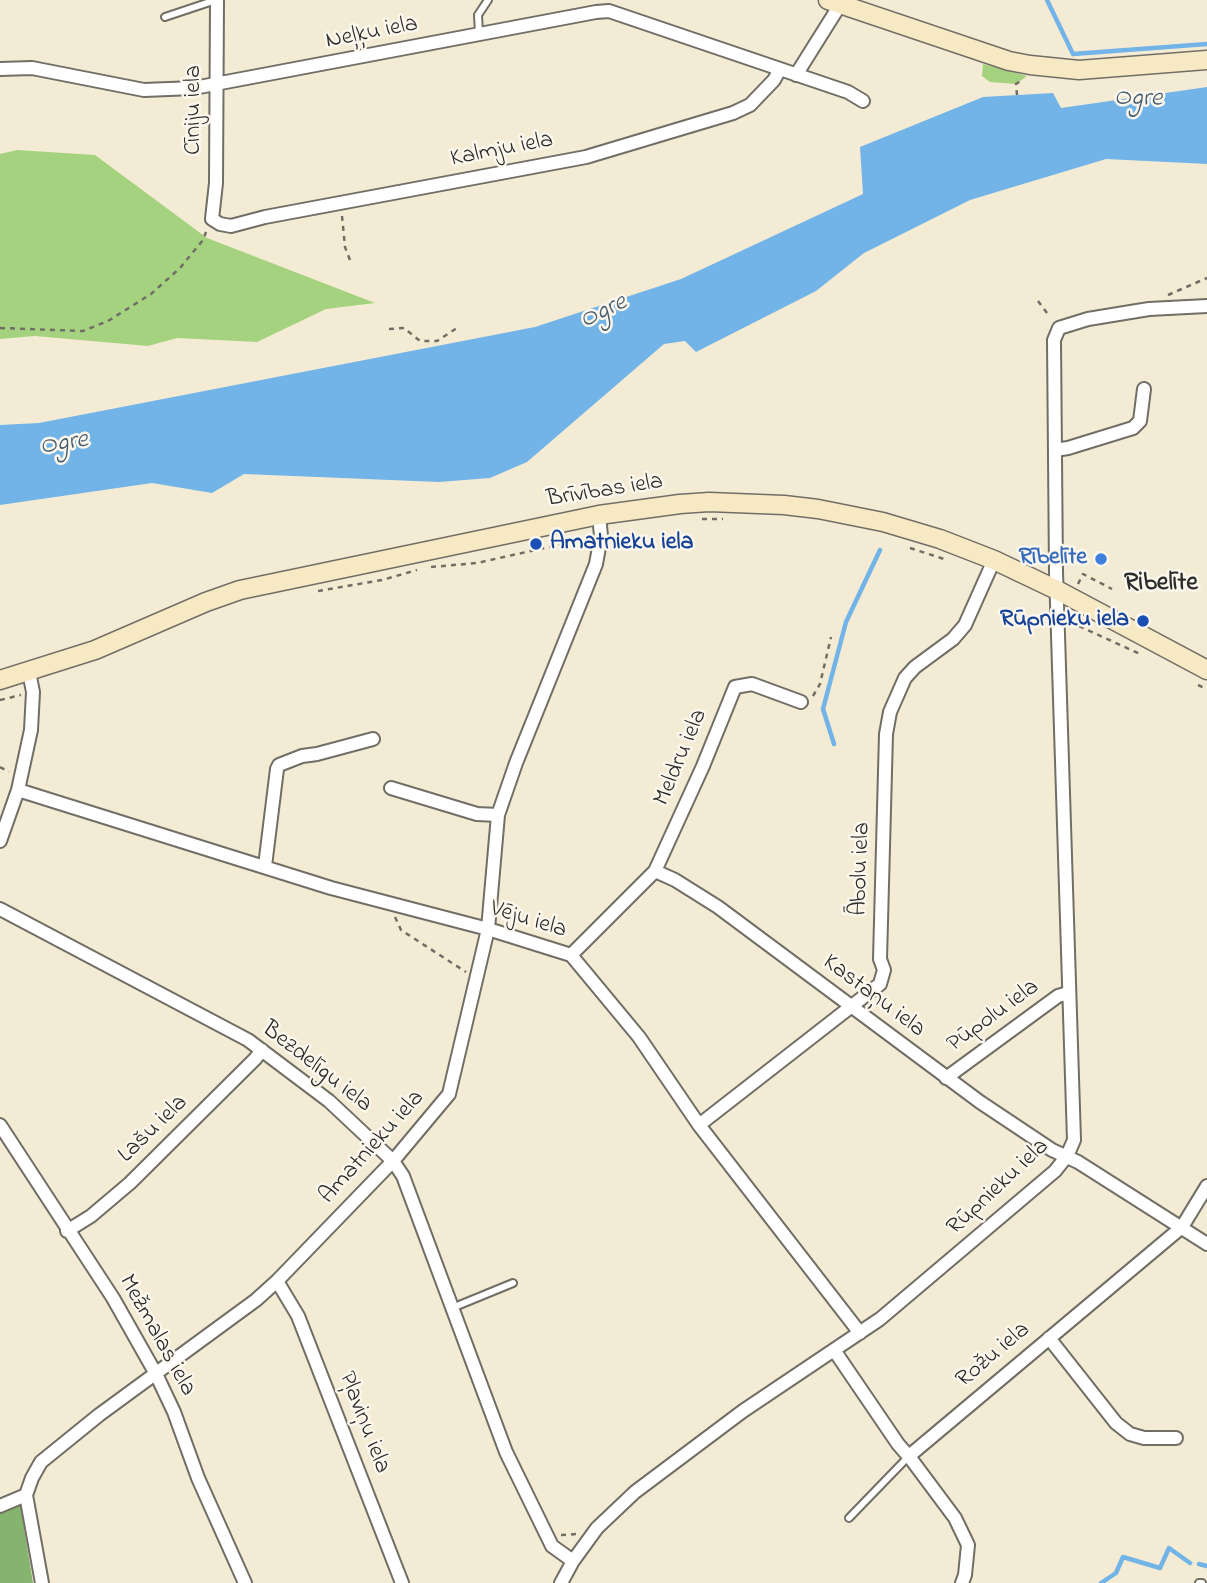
<!DOCTYPE html>
<html>
<head>
<meta charset="utf-8">
<style>
  body { margin:0 }
  canvas { display:block; background:#f4ebd4 }
</style>
</head>
<body>
<canvas width="1207" height="1583"></canvas>
<script>
const c = document.querySelector('canvas').getContext('2d');
c.lineJoin = 'round';
function fill(path, color) {
  c.fillStyle = color;
  c.fill(path, 'evenodd');
}
function toPath(rows) {
  const path = new Path2D();
  for (const r of rows) {
    path.moveTo(r[0], r[1]);
    for (let i = 2; i < r.length; i += 2) path.lineTo(r[i], r[i + 1]);
  }
  return path;
}
function trace(path, color, width, dash) {
  c.strokeStyle = color;
  c.lineWidth = width;
  c.lineCap = dash ? 'butt' : 'round';
  c.setLineDash(dash || []);
  c.stroke(path);
}
function label(font, color, halo, rows, align = 'center') {
  c.font = font + ' "Indie Flower",sans-serif';
  c.lineWidth = 5;
  c.setLineDash([]);
  c.textBaseline = 'middle';
  c.strokeStyle = halo;
  c.fillStyle = color;
  for (const [text, x, y, turn = 0] of rows) {
    c.save();
    c.translate(x, y);
    c.rotate((+turn || 0) * Math.PI / 180);
    c.textAlign = isNaN(turn) ? turn : align;
    if (halo) c.strokeText(text, 0, 0);
    c.fillText(text, 0, 0);
    c.restore();
  }
}
fill(toPath([
  [983,64,1027,76,1016,84,990,82,982,76],
  [17,150,95,155,207,238,375,303,326,309,257,342,177,338,148,346,35,336,0,339,0,154]
]), '#a5d27f');
fill(toPath([
  [20,1503,33,1583,0,1583,0,1513]
]), '#84b46e');
fill(toPath([
  [1207,87,1207,164,1106,159,970,200,864,253,816,291,696,352,685,341,664,344,527,462,490,478,439,482,244,474,212,493,152,483,0,505,0,425,39,423,535,327,681,279,863,194,860,147,983,97,1053,93,1061,108]
]), '#72b4e7');
trace(toPath([
  [1047,0,1073,54,1207,44],
  [834,744,823,709,846,622,880,550],
  [1199,1564,1207,1566],
  [1101,1583,1116,1573,1123,1557,1160,1568,1169,1548,1190,1563]
]), '#72b4e7', 4.5);
const lane = toPath([
  [165,17,216,0],
  [479,33,478,15,488,0],
  [452,1308,513,1283],
  [849,1518,909,1456],
  [1199,1583,1202,1583]
]);
const street = toPath([
  [217,0,216,183,212,219,220,224,231,226,265,217,586,157,733,113,750,105,774,80,780,69],
  [0,69,32,68,144,90,194,88,596,12,609,11,780,69,848,92,863,101],
  [796,75,843,0],
  [1055,450,1068,448,1133,428,1140,421,1144,389],
  [391,788,477,814,498,815],
  [18,790,331,888,488,929,571,955,639,1037,699,1125,860,1333],
  [0,841,18,790,31,730,33,692,29,672],
  [265,866,277,769,279,765,302,756,317,754,373,739],
  [655,871,675,880,718,907,980,1102,1052,1150,1078,1162,1207,1244],
  [0,909,248,1040,329,1101,393,1161,403,1176,506,1452,552,1546,573,1561],
  [571,955,655,871,703,766,735,687,752,684,801,702],
  [946,1078,1058,996,1068,993],
  [0,1125,113,1298,156,1374,174,1412,198,1478,245,1583],
  [699,1125,880,984,884,970,880,959,886,734,890,712,905,678,915,667,953,639,965,625,994,560],
  [67,1231,91,1216,130,1183,255,1059,262,1050],
  [277,1281,298,1316,402,1583],
  [1049,1338,1116,1423,1130,1434,1144,1438,1176,1438],
  [834,1350,898,1444,911,1459,955,1518,968,1545,965,1575,962,1583],
  [909,1456,1182,1227,1207,1186],
  [0,1506,26,1495],
  [42,1583,26,1495,32,1478,41,1462,99,1415,256,1300,277,1281,393,1161,449,1094,488,929,498,815,516,763,596,564,601,536,599,515],
  [561,1583,573,1561,597,1528,635,1492,743,1411,880,1319,1055,1171,1067,1156,1074,1140,1056,572,1054,340,1059,328,1088,319,1149,309,1207,306]
]);
const secondary = toPath([
  [828,0,1009,61,1030,65,1079,70,1207,60],
  [0,680,95,650,206,602,240,590,599,515,680,504,709,502,784,505,818,509,883,522,940,539,994,560,1057,590,1207,670]
]);
trace(lane, '#716e66', 10);
trace(street, '#716e66', 16);
trace(secondary, '#716e66', 21);
trace(toPath([
  [1017,95,1016,84,1022,80],
  [342,216,345,247,350,260],
  [1168,295,1207,278],
  [1038,301,1050,317],
  [0,328,83,331,108,321,151,294,180,268,203,240,206,232],
  [389,329,404,328,420,341,437,341,457,328],
  [702,519,723,519],
  [910,548,944,559],
  [431,567,477,563,589,538],
  [1078,584,1083,574,1112,589],
  [318,591,382,580,417,570],
  [1070,622,1140,654],
  [1198,685,1207,689],
  [813,696,820,684,831,637],
  [0,700,21,695],
  [0,767,9,772],
  [395,917,401,930,466,972],
  [561,1535,578,1534]
]), '#716e66', 2.5, [5, 5]);
trace(lane, '#fff', 6);
trace(street, '#fff', 12);
trace(secondary, '#f7e9c3', 18);
for (const [x, y, r, color] of [
  [536,544,7,"#1a4fb4"],
  [1101,559,7,"#3f7fe0"],
  [1143,621,7,"#1a4fb4"]
]) {
  const dot = new Path2D();
  dot.arc(x, y, r, 0, 2 * Math.PI);
  c.fillStyle = color;
  c.fill(dot);
  trace(dot, '#fbf7ec', 2.5);
}
label('24px', '#2b2b2b', '#fbf7ec', [
  ["Neļķu iela",372,34,-11],
  ["Cīniju iela",195,110,-90],
  ["Kalmju iela",502,151,-11],
  ["Brīvības iela",605,492,-9],
  ["Meldru iela",682,758,-67],
  ["Ābolu iela",862,869,-88],
  ["Vēju iela",528,921,17],
  ["Kastaņu iela",873,997,37],
  ["Pūpolu iela",994,1017,-36],
  ["Bezdelīgu iela",316,1068,38],
  ["Lašu iela",154,1130,-44],
  ["Amatnieku iela",373,1148,-48],
  ["Rūpnieku iela",999,1188,-43],
  ["Mežmalas iela",156,1336,61],
  ["Rožu iela",994,1356,-40],
  ["Pļaviņu iela",363,1423,69]
]);
label('bold 24px', '#164399', '#fbf7ec', [
  ["Amatnieku iela",550,544],
  ["Rūpnieku iela",1129,621,"right"]
], 'left');
label('bold 24px', '#366cbe', '#fbf7ec', [
  ["Rībelīte",1087,559]
], 'right');
label('italic 26px', '#445b6d', '#fbf7ec', [
  ["Ogre",1138,100,1],
  ["Ogre",604,313,-26],
  ["Ogre",64,445,-9]
]);
label('bold 26px', '#2b2b2b', '#fbf7ec', [
  ["Ribelīte",1161,585]
]);
</script>
</body>
</html>
